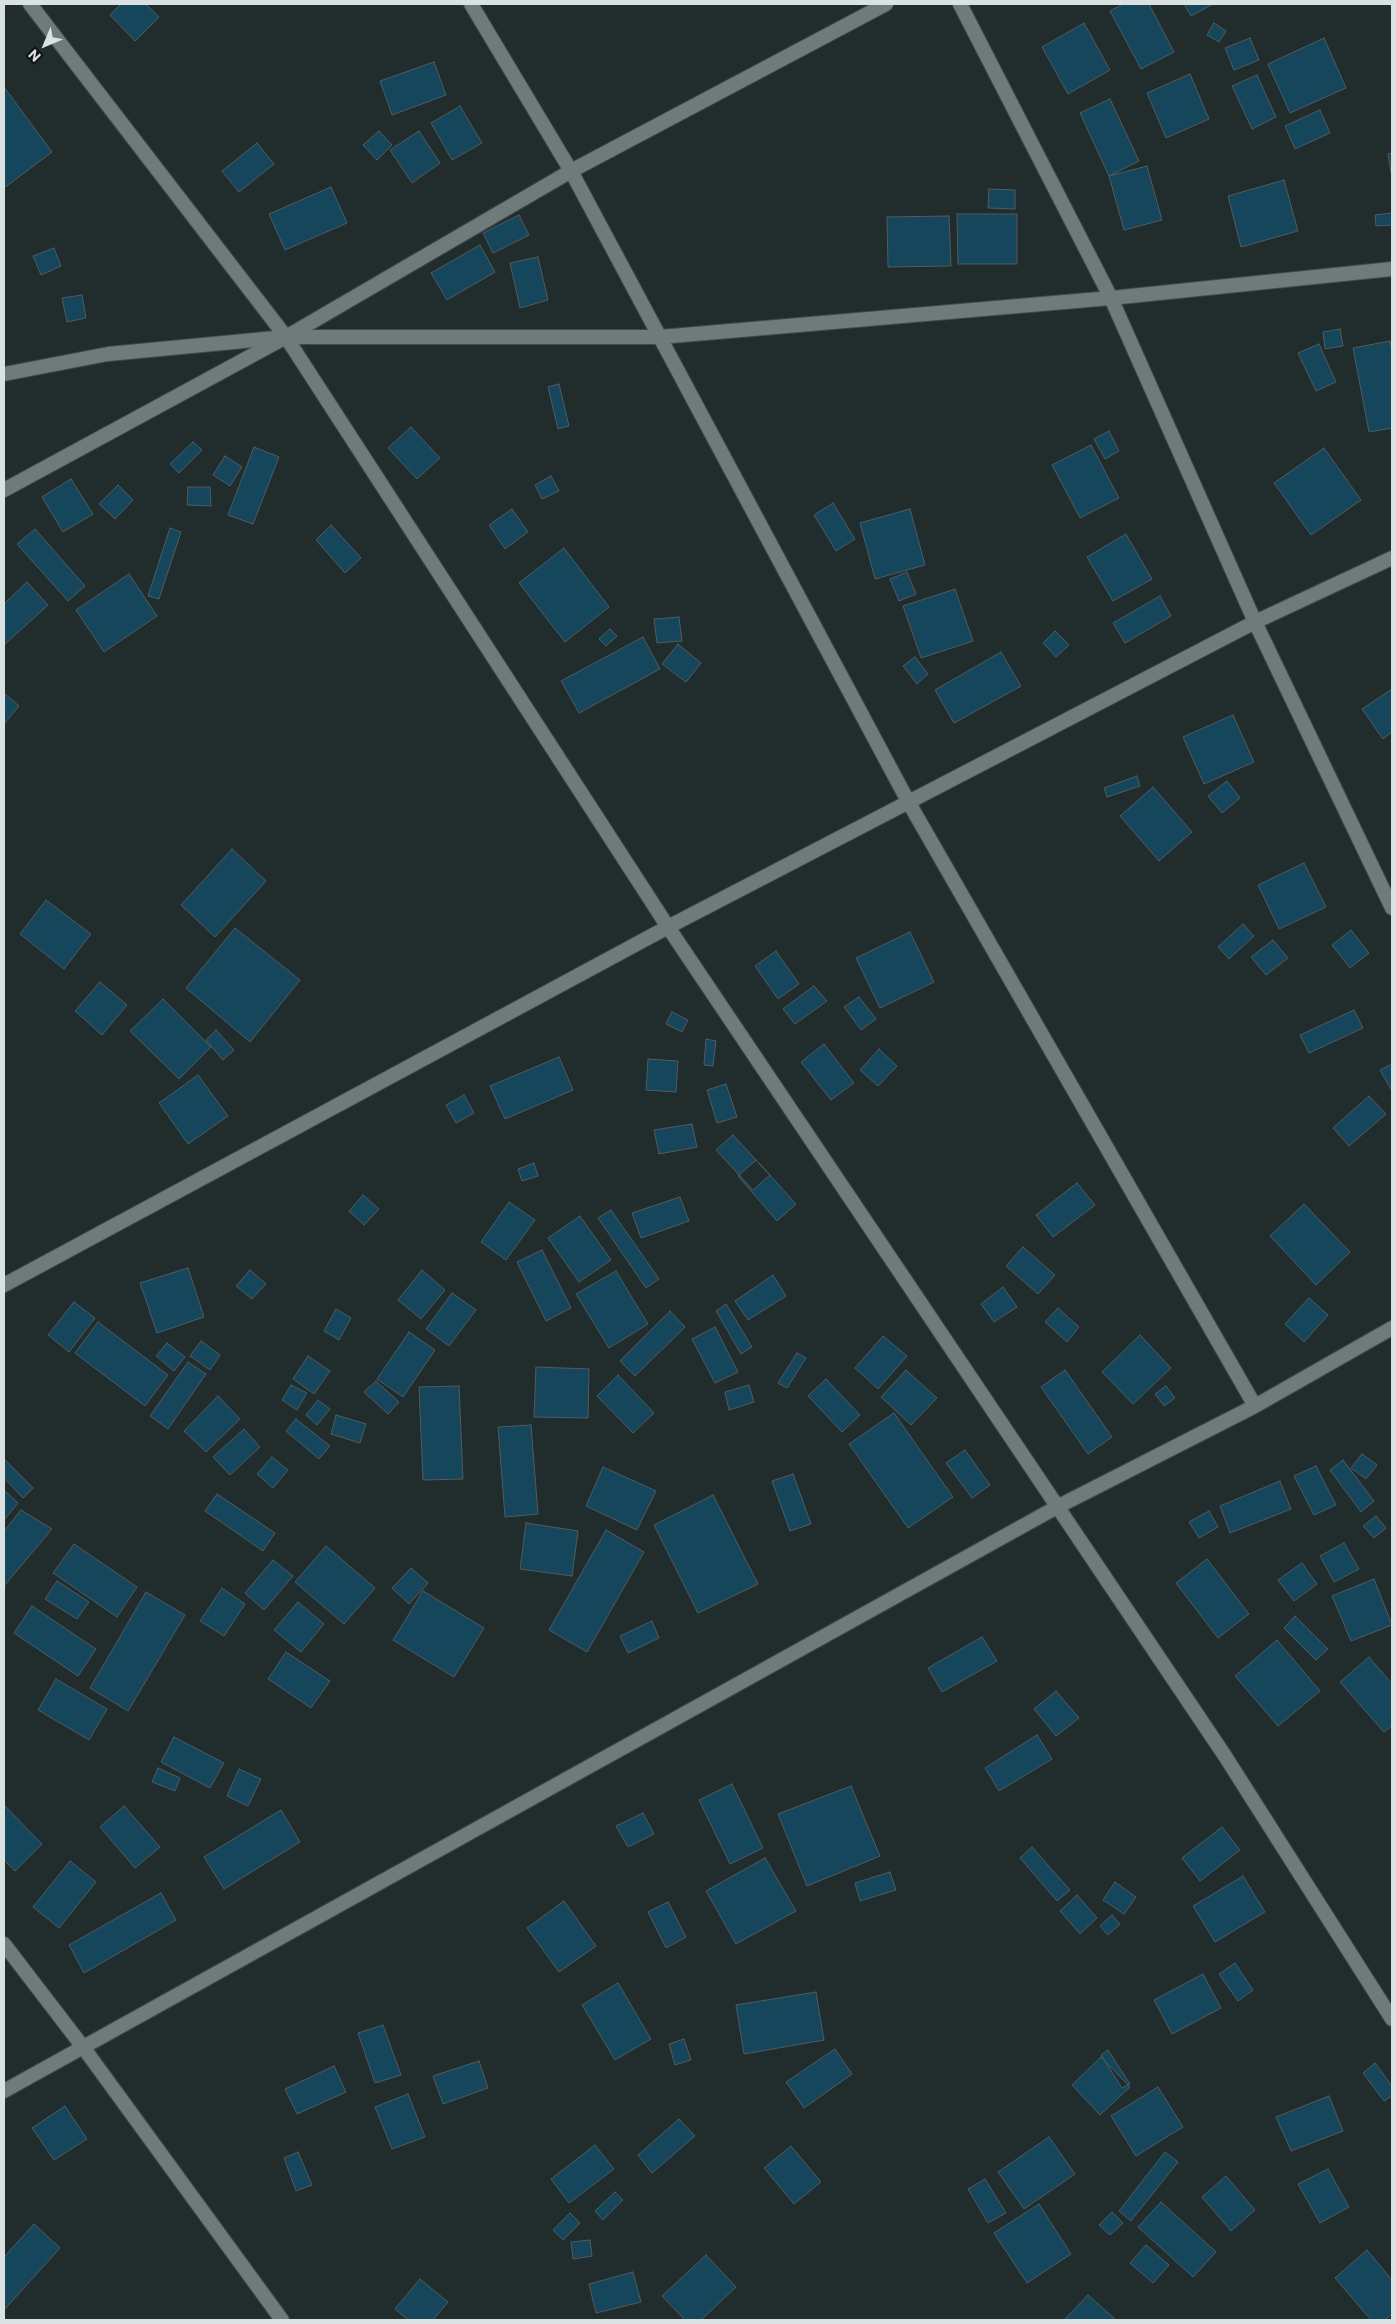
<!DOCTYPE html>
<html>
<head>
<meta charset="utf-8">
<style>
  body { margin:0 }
  #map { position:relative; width:1396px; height:2324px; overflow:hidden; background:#212c2c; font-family:Commissioner,sans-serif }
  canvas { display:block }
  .frame { position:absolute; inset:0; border:5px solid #dae1e1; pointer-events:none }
  .north { position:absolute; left:20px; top:20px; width:50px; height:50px; -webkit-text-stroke:4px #0f1313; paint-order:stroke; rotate:225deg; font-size:14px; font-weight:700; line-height:20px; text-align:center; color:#dae1e1 }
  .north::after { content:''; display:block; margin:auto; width:18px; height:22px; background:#dae1e1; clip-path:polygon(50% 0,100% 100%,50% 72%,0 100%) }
</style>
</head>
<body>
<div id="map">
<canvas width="1396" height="2324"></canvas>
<div class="frame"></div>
<div class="north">N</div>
</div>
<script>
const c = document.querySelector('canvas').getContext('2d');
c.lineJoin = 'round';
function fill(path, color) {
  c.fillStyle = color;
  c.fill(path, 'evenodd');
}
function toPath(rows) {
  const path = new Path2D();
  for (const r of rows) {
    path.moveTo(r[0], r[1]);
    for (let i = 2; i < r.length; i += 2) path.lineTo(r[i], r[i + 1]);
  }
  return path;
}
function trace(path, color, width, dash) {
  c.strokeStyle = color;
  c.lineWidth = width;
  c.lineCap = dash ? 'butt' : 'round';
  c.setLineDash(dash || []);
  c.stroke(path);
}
const building = toPath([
  [121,4,146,4,159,17,135,41,110,15,121,4],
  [1123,4,1149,4,1174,52,1141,69,1110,11,1123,4],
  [1184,4,1213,4,1191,16,1184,4],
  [1084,23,1110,70,1068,94,1042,47,1084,23],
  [1214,23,1226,31,1219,42,1207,35,1214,23],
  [1250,38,1259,60,1234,70,1225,48,1250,38],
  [1324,38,1346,88,1290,113,1268,64,1324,38],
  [434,62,446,95,392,115,380,81,434,62],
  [1190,74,1209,119,1166,138,1147,93,1190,74],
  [1257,75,1276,117,1252,129,1232,86,1257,75],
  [4,87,52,152,4,188,4,87],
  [1110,99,1139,161,1109,176,1080,113,1110,99],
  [460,106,482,143,452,160,431,123,460,106],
  [1320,110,1330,133,1295,149,1285,126,1320,110],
  [379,131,392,145,377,160,363,145,379,131],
  [419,131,440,163,412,183,390,150,419,131],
  [257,143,274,164,239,192,222,171,257,143],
  [1392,153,1392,178,1388,154,1392,153],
  [1147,166,1162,220,1124,230,1109,176,1147,166],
  [1284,180,1298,231,1241,247,1228,196,1284,180],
  [331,187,347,223,285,250,269,214,331,187],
  [989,189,1015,190,1015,209,988,208,989,189],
  [1392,213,1392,225,1376,226,1375,215,1392,213],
  [957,214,1017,214,1017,264,958,264,957,214],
  [519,215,529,235,493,253,483,233,519,215],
  [949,216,951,266,888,267,887,217,949,216],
  [480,245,495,272,447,300,431,273,480,245],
  [54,248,61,266,41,275,33,256,54,248],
  [538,257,548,300,520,308,510,263,538,257],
  [82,295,86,318,67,322,62,298,82,295],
  [1340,329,1343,346,1325,349,1323,332,1340,329],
  [1390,341,1392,353,1392,428,1369,432,1353,348,1390,341],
  [1319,344,1336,382,1316,391,1298,353,1319,344],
  [559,384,569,426,558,429,548,387,559,384],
  [411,427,440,458,417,479,388,448,411,427],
  [1109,431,1119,451,1105,459,1094,439,1109,431],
  [193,442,202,450,179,473,170,464,193,442],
  [1091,445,1119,498,1080,518,1052,465,1091,445],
  [254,447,279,457,253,524,228,515,254,447],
  [1324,448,1361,500,1311,535,1274,483,1324,448],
  [225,456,242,467,230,486,213,475,225,456],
  [551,476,559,491,542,499,535,485,551,476],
  [71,479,93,514,63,532,42,497,71,479],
  [118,485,133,500,115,519,99,504,118,485],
  [188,487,210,487,211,506,187,505,188,487],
  [833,503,855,539,836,551,814,515,833,503],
  [512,509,528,532,505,549,489,525,512,509],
  [910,509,925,565,875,579,860,523,910,509],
  [331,525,361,558,345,573,316,540,331,525],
  [170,528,181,532,159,599,148,596,170,528],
  [35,529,85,586,68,601,17,544,35,529],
  [1126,534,1152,579,1113,601,1087,557,1126,534],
  [564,548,609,607,565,642,519,583,564,548],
  [907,572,916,594,899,601,890,579,907,572],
  [129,574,157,616,104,652,76,610,129,574],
  [27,582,48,605,4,645,4,604,27,582],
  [955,589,973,641,921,658,903,606,955,589],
  [1160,596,1171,616,1125,643,1113,623,1160,596],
  [679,617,682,641,657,643,654,619,679,617],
  [610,629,617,636,606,646,599,639,610,629],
  [1055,631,1069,645,1056,657,1043,643,1055,631],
  [643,637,660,669,579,713,561,681,643,637],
  [678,644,701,663,686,682,662,664,678,644],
  [1001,652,1021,686,954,723,935,690,1001,652],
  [915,657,928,674,917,684,903,666,915,657],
  [1392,689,1392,732,1383,739,1362,709,1392,689],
  [4,693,19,706,4,724,4,693],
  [1233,715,1254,762,1204,784,1183,737,1233,715],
  [1137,776,1140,786,1107,797,1104,788,1137,776],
  [1227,781,1240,798,1222,813,1208,796,1227,781],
  [1153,787,1192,832,1159,861,1120,816,1153,787],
  [232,849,266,881,215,937,181,905,232,849],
  [1304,863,1326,907,1279,929,1258,885,1304,863],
  [46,900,91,934,64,969,20,934,46,900],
  [1243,924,1254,936,1229,959,1218,947,1243,924],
  [235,928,300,980,250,1042,186,988,235,928],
  [1351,930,1369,953,1350,968,1332,945,1351,930],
  [910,932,934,982,880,1008,856,958,910,932],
  [1273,940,1288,958,1266,975,1251,957,1273,940],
  [776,951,799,984,778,999,755,966,776,951],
  [100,982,127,1005,102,1035,75,1011,100,982],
  [814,986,827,1001,795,1024,783,1009,814,986],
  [859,997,876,1019,861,1030,844,1007,859,997],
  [163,999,211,1047,179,1079,130,1031,163,999],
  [1354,1010,1363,1028,1309,1053,1300,1035,1354,1010],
  [672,1012,688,1020,682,1032,666,1024,672,1012],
  [216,1030,234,1050,223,1060,206,1040,216,1030],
  [706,1039,716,1041,713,1066,704,1065,706,1039],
  [824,1044,854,1083,831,1100,801,1062,824,1044],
  [879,1049,897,1066,878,1086,860,1070,879,1049],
  [559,1057,573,1090,505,1119,490,1086,559,1057],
  [648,1059,678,1061,676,1092,646,1090,648,1059],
  [1392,1064,1392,1091,1380,1070,1392,1064],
  [198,1075,228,1116,188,1144,159,1103,198,1075],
  [726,1084,737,1117,717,1123,707,1090,726,1084],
  [464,1095,474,1113,456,1123,446,1105,464,1095],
  [1369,1096,1386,1114,1349,1146,1333,1128,1369,1096],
  [692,1124,697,1147,659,1154,654,1130,692,1124],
  [733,1135,770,1175,753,1190,716,1150,733,1135],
  [756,1160,796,1204,777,1221,738,1176,756,1160],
  [534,1163,538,1176,522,1181,518,1169,534,1163],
  [1077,1183,1095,1205,1053,1237,1036,1215,1077,1183],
  [363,1195,379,1209,364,1225,349,1211,363,1195],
  [680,1197,689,1221,641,1238,632,1213,680,1197],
  [509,1202,535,1220,506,1260,481,1242,509,1202],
  [1304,1204,1350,1252,1316,1285,1270,1236,1304,1204],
  [611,1210,659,1279,646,1288,598,1218,611,1210],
  [580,1216,611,1260,579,1282,548,1238,580,1216],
  [1023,1247,1055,1275,1038,1294,1006,1266,1023,1247],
  [542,1250,571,1308,546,1321,517,1262,542,1250],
  [188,1268,204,1317,157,1333,140,1283,188,1268],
  [250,1270,266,1284,252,1299,236,1286,250,1270],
  [422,1270,445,1290,421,1319,398,1300,422,1270],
  [616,1271,648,1324,609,1348,576,1294,616,1271],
  [773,1275,786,1296,748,1320,735,1301,773,1275],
  [1003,1287,1017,1307,994,1322,981,1304,1003,1287],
  [452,1293,476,1310,449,1346,426,1329,452,1293],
  [1309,1298,1328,1315,1304,1342,1285,1324,1309,1298],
  [74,1302,95,1318,69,1352,48,1335,74,1302],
  [726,1304,752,1347,741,1354,716,1311,726,1304],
  [1058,1308,1079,1327,1067,1342,1045,1322,1058,1308],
  [336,1309,351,1318,339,1340,324,1331,336,1309],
  [670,1311,685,1327,635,1376,620,1361,670,1311],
  [98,1322,168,1375,145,1406,75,1353,98,1322],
  [715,1327,738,1372,715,1383,692,1339,715,1327],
  [409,1332,435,1350,403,1397,377,1379,409,1332],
  [1140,1335,1171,1368,1133,1404,1102,1372,1140,1335],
  [883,1336,907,1356,878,1389,855,1368,883,1336],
  [201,1341,220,1355,210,1370,190,1356,201,1341],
  [167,1343,185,1357,174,1371,156,1356,167,1343],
  [797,1353,806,1358,787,1388,778,1383,797,1353],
  [308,1356,330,1371,314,1394,293,1379,308,1356],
  [188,1362,206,1374,168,1429,150,1416,188,1362],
  [536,1367,589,1369,588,1418,534,1417,536,1367],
  [906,1370,937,1398,911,1425,881,1397,906,1370],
  [1065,1370,1112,1437,1088,1454,1041,1387,1065,1370],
  [618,1375,654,1413,633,1433,597,1396,618,1375],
  [826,1379,860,1415,842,1432,808,1396,826,1379],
  [376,1381,399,1402,388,1414,364,1392,376,1381],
  [291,1385,307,1393,297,1410,282,1400,291,1385],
  [749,1385,754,1402,729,1410,725,1392,749,1385],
  [459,1386,463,1479,423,1480,419,1387,459,1386],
  [1166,1386,1175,1398,1164,1406,1155,1394,1166,1386],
  [218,1396,240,1419,206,1452,184,1431,218,1396],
  [318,1400,330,1409,317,1425,306,1415,318,1400],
  [894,1413,953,1497,908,1528,849,1444,894,1413],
  [336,1415,366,1424,360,1443,331,1434,336,1415],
  [296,1419,330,1446,319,1459,286,1431,296,1419],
  [531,1425,538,1514,505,1517,498,1427,531,1425],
  [244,1429,260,1447,230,1475,213,1457,244,1429],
  [965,1450,990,1485,972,1498,946,1463,965,1450],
  [1362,1454,1377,1465,1366,1479,1351,1468,1362,1454],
  [272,1457,288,1470,273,1488,257,1474,272,1457],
  [4,1459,33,1488,23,1498,4,1478,4,1459],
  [1343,1460,1374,1501,1361,1512,1330,1470,1343,1460],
  [1316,1466,1336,1505,1314,1515,1294,1476,1316,1466],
  [603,1467,656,1491,637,1530,586,1506,603,1467],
  [793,1474,811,1524,790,1531,772,1481,793,1474],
  [1280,1481,1291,1509,1230,1533,1220,1506,1280,1481],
  [4,1490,18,1503,4,1520,4,1490],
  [217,1494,275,1533,263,1551,205,1511,217,1494],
  [713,1495,758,1584,698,1613,654,1525,713,1495],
  [21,1510,52,1529,4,1586,4,1531,21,1510],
  [1209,1511,1218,1527,1199,1538,1189,1522,1209,1511],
  [1376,1516,1386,1528,1374,1538,1363,1526,1376,1516],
  [526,1523,578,1531,572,1576,520,1569,526,1523],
  [606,1530,644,1552,587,1652,549,1630,606,1530],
  [1344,1543,1359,1569,1334,1582,1320,1556,1344,1543],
  [74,1544,137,1587,117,1617,53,1573,74,1544],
  [326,1546,375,1588,344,1624,295,1582,326,1546],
  [1207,1559,1249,1614,1218,1638,1176,1583,1207,1559],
  [273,1560,293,1576,264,1610,245,1593,273,1560],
  [1302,1563,1317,1584,1294,1601,1278,1580,1302,1563],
  [411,1568,428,1583,409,1604,392,1588,411,1568],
  [1374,1579,1392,1625,1351,1641,1332,1596,1374,1579],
  [57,1581,89,1602,77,1619,45,1599,57,1581],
  [222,1588,245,1604,224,1636,200,1621,222,1588],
  [423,1591,484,1628,454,1677,393,1640,423,1591],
  [146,1592,185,1615,128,1711,90,1688,146,1592],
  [298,1602,324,1624,301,1652,274,1630,298,1602],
  [32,1606,96,1649,78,1676,14,1633,32,1606],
  [1295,1616,1328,1649,1316,1660,1284,1628,1295,1616],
  [652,1621,659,1638,628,1653,620,1636,652,1621],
  [982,1637,997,1661,942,1692,928,1668,982,1637],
  [1277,1640,1320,1691,1278,1726,1235,1676,1277,1640],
  [286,1652,330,1681,311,1708,268,1679,286,1652],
  [1369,1657,1392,1684,1392,1726,1384,1732,1340,1682,1369,1657],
  [56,1679,107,1709,89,1740,38,1710,56,1679],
  [1056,1691,1079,1718,1056,1736,1034,1709,1056,1691],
  [1037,1735,1052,1759,999,1791,985,1768,1037,1735],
  [174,1737,224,1763,210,1788,161,1762,174,1737],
  [158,1768,180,1778,175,1791,152,1782,158,1768],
  [239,1769,261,1779,248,1806,227,1796,239,1769],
  [732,1784,763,1848,730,1864,699,1800,732,1784],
  [851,1786,880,1856,807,1886,778,1814,851,1786],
  [4,1805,42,1844,15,1871,4,1860,4,1805],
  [124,1806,160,1847,135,1868,100,1827,124,1806],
  [281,1810,300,1842,224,1889,204,1857,281,1810],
  [643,1813,654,1834,628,1847,616,1826,643,1813],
  [1222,1827,1240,1850,1200,1881,1182,1858,1222,1827],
  [1032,1847,1070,1890,1057,1901,1020,1858,1032,1847],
  [765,1858,796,1911,736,1944,706,1891,765,1858],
  [70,1861,96,1882,59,1928,33,1907,70,1861],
  [890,1872,896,1890,860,1901,855,1883,890,1872],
  [1243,1876,1265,1912,1215,1942,1193,1906,1243,1876],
  [1115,1882,1136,1897,1124,1914,1103,1900,1115,1882],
  [161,1893,176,1920,84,1973,69,1945,161,1893],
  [1077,1895,1097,1918,1080,1934,1060,1911,1077,1895],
  [564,1901,596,1946,559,1972,527,1928,564,1901],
  [668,1902,686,1937,666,1948,648,1912,668,1902],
  [1112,1915,1120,1924,1108,1935,1100,1926,1112,1915],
  [1235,1963,1253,1990,1238,2001,1219,1974,1235,1963],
  [1203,1974,1221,2008,1172,2034,1154,2000,1203,1974],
  [618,1983,651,2039,615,2060,582,2005,618,1983],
  [816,1992,824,2040,744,2054,736,2005,816,1992],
  [383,2025,401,2075,375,2083,358,2033,383,2025],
  [684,2039,691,2060,675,2065,669,2044,684,2039],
  [835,2049,852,2074,804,2108,786,2082,835,2049],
  [1108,2050,1130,2084,1122,2088,1101,2055,1108,2050],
  [1101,2057,1130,2087,1100,2115,1072,2085,1101,2057],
  [479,2061,488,2088,443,2104,433,2076,479,2061],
  [1375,2063,1392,2086,1392,2096,1384,2101,1363,2073,1375,2063],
  [334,2066,346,2092,297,2114,285,2089,334,2066],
  [1158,2087,1183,2127,1136,2156,1111,2116,1158,2087],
  [408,2094,425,2137,392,2149,375,2107,408,2094],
  [1329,2096,1343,2131,1291,2151,1276,2117,1329,2096],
  [65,2106,87,2139,54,2160,32,2128,65,2106],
  [679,2119,695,2136,652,2173,638,2155,679,2119],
  [1049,2137,1075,2174,1024,2209,998,2172,1049,2137],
  [595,2145,614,2169,569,2203,551,2179,595,2145],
  [791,2146,821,2182,794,2204,764,2168,791,2146],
  [298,2152,312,2185,296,2191,284,2158,298,2152],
  [1165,2152,1178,2162,1131,2221,1119,2211,1165,2152],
  [1328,2169,1349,2207,1320,2223,1298,2184,1328,2169],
  [1226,2176,1255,2210,1231,2231,1202,2197,1226,2176],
  [985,2179,1006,2213,988,2223,968,2189,985,2179],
  [615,2192,623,2200,603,2220,595,2211,615,2192],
  [1161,2202,1216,2252,1193,2277,1138,2227,1161,2202],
  [1039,2204,1071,2254,1027,2283,994,2233,1039,2204],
  [1112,2212,1123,2223,1110,2235,1099,2225,1112,2212],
  [570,2213,580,2223,563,2240,553,2230,570,2213],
  [34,2224,60,2248,4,2310,4,2257,34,2224],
  [590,2240,592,2256,573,2259,571,2242,590,2240],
  [1146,2245,1169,2265,1153,2283,1130,2263,1146,2245],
  [1367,2250,1392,2280,1392,2314,1385,2320,1371,2320,1335,2278,1367,2250],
  [706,2255,736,2287,701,2320,685,2320,662,2296,706,2255],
  [633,2272,641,2302,596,2313,589,2284,633,2272],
  [420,2279,448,2302,433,2320,408,2320,395,2309,420,2279],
  [1088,2295,1116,2320,1064,2320,1088,2295]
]);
fill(building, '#15465c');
trace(building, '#525b60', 1);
const minor = toPath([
  [30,4,286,337,668,927,1225,1756,1392,2019],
  [471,4,571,171,909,803,1255,1406],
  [960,4,1111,298,1255,622,1392,908],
  [4,490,286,337,571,171,886,4],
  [4,1285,668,927,1255,622,1392,558],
  [4,1944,83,2047,282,2320],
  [4,2091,1057,1507,1255,1406,1392,1328]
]);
const tertiary = toPath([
  [4,374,108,354,286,337,660,337,1111,298,1392,269]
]);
trace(minor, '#41494a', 16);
trace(tertiary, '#41494a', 16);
trace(minor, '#6f7a7b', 14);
trace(tertiary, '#6f7a7b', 14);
</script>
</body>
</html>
